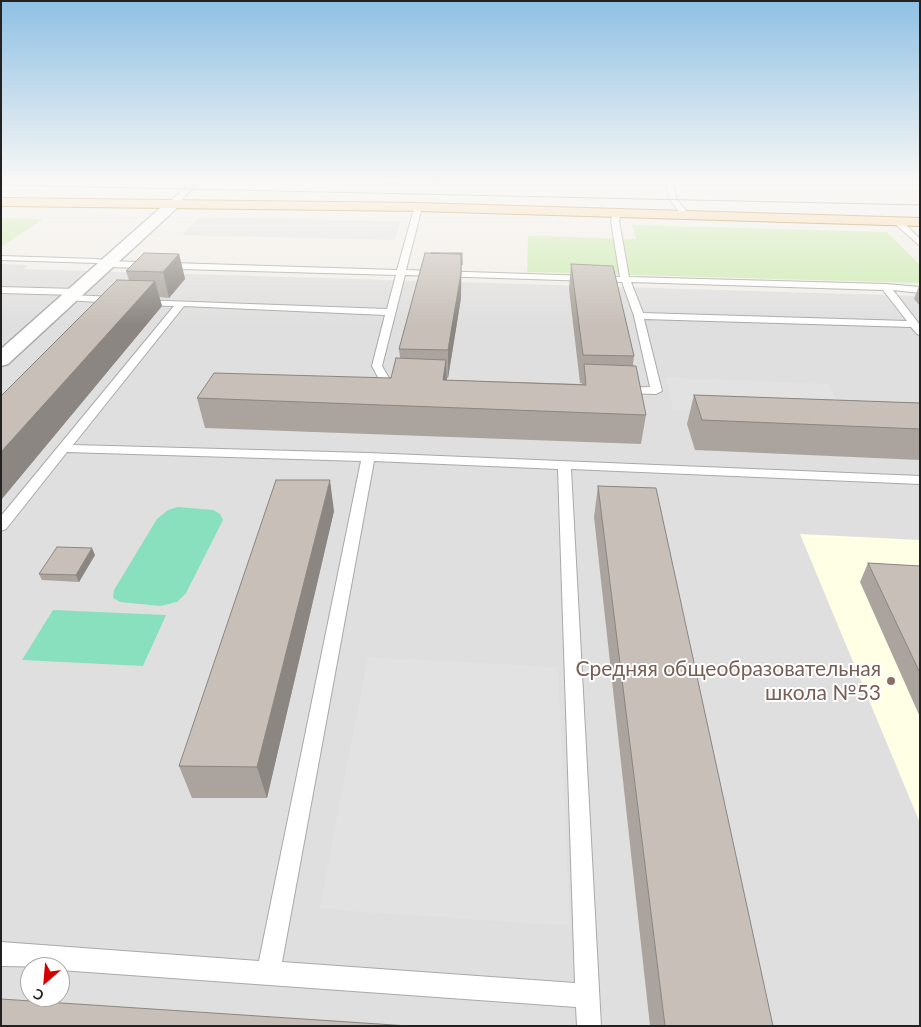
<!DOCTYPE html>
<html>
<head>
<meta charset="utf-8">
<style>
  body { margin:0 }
  #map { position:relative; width:921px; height:1027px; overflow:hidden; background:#f2efe9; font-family:Lato,sans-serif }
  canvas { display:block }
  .frame { position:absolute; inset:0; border:2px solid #222; pointer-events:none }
  .north { position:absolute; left:20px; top:957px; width:50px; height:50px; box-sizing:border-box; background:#fff; border:1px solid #a7a7a7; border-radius:50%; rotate:207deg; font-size:14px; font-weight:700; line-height:20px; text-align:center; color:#222 }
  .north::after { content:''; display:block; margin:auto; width:18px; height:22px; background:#d40000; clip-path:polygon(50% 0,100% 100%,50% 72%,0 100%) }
</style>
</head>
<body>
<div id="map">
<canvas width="921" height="1027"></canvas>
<div class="frame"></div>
<div class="north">С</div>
</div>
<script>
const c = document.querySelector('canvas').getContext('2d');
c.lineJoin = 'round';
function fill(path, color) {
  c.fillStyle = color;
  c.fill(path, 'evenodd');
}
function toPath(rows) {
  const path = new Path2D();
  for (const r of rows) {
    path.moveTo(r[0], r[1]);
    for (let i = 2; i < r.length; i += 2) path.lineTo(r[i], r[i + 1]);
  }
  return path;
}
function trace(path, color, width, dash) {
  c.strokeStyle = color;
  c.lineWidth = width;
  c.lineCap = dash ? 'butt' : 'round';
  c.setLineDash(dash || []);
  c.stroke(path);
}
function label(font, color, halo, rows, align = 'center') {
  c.font = font + ' Lato,sans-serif';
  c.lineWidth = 4;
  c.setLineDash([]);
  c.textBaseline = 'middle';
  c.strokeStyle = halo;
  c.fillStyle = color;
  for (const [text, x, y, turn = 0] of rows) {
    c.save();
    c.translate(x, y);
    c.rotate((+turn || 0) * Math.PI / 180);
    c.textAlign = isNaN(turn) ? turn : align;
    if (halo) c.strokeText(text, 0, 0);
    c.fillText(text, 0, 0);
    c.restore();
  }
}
fill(toPath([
  [1,264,28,265,24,269,920,296,920,1026,1,1026],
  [30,967,60,967,60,997,30,997]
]), '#e0dfdf');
fill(toPath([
  [800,534,920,540,920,823]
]), '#ffffe5');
fill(toPath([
  [1,218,43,219,1,247],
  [632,225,887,232,920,265,920,283,527,272,528,236,636,239]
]), '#cdebb0');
fill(toPath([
  [178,507,213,510,220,514,223,520,186,593,177,602,161,606,120,602,113,598,114,590,157,519,168,510],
  [53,610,166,615,143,666,22,660]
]), '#88e0be');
fill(toPath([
  [199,217,401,221,395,240,182,235],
  [665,377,828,384,847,417,673,410],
  [368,657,558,667,570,926,319,909]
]), '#e2e2e2');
const lane = toPath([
  [192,181,199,181,176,206,170,206,170,202,192,181],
  [381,181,445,181,431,184,384,183,381,181],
  [666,181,672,181,677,200,690,215,689,217,683,217,670,200,666,181],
  [415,205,422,207,406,270,620,277,611,221,613,213,617,211,621,213,619,221,629,277,886,284,920,287,920,293,893,290,920,325,920,335,917,334,911,327,644,319,662,391,656,394,622,393,616,390,618,388,650,387,634,316,622,282,405,275,382,366,389,378,403,380,404,382,403,384,381,383,372,366,385,315,184,306,73,445,368,453,920,476,920,484,571,469,601,1026,577,1026,576,1007,60,970,60,967,1,966,1,942,259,961,361,461,67,452,6,529,1,531,1,516,174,306,143,305,138,302,140,300,387,309,396,275,108,267,97,263,1,260,1,256,97,259,108,261,397,270,415,205],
  [631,282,883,290,907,321,643,313,631,282],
  [374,461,558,469,575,983,282,962,374,461],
  [894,219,900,219,920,239,920,246,894,223,894,219],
  [1,287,77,289,81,292,77,295,1,293,1,287],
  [69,295,116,297,121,300,116,303,66,300,66,296,69,295]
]);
const street = toPath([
  [173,200,178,201,180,204,178,207,8,364,1,366,1,349,168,201,173,200]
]);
const primary = toPath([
  [1,198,418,203,920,218,920,226,418,211,1,206,1,198]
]);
trace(lane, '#a9a9a9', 2);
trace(street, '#a9a9a9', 3);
trace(primary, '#a06b00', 2);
fill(lane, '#fff');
fill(street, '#fff');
fill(primary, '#fcd6a4');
trace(toPath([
  [1,185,920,205]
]), '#707070', 1);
fill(toPath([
  [462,253,461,298,448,378,447,378,447,380,581,384,582,383,580,383,569,289,571,264,634,356,633,365,646,415,641,444,205,428,197,398,391,378,400,358,399,349],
  [179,254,185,279,169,298,159,297,162,306,1,500,1,396,129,280,126,271],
  [920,283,920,306,914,299],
  [694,395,920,403,920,460,695,450,687,424],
  [598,486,773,1026,650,1026,594,517],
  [334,511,267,798,192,798,179,766],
  [95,555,79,582,42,580,39,574],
  [868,563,920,566,920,717,860,582]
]), '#aba49e');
fill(toPath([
  [179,254,185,279,169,298,163,272],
  [461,254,461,298,448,378,448,350],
  [155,281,162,306,1,500,1,452],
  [446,360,447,388,443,409,443,380],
  [330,480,334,511,267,798,257,767],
  [92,548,95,555,79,582,76,575]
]), '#8b8681');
const building = toPath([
  [144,253,179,254,163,272,126,271,144,253],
  [425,253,461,254,461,273,448,350,399,349,425,253],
  [431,253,462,253,462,265,461,254,431,253],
  [571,264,613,266,634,356,583,355,571,264],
  [117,280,155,281,1,452,1,396,117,280],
  [396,358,446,360,443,380,586,385,584,364,636,366,646,415,197,398,214,373,391,378,396,358],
  [694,395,920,403,920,429,702,420,694,395],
  [276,480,330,480,257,767,179,766,276,480],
  [598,486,656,488,773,1026,665,1026,598,486],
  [57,547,92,548,76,575,39,574,57,547],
  [868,563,920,566,920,673,868,563],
  [1,999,409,1026,1,1026,1,999]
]);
fill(building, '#c7bfb8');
trace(building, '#8b8681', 1);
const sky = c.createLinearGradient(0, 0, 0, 325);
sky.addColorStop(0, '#8fc0e4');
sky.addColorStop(0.56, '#f9f8f5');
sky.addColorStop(1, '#f9f8f500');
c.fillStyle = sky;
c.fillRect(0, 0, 921, 325);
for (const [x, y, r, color] of [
  [891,681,5,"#8d6e63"]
]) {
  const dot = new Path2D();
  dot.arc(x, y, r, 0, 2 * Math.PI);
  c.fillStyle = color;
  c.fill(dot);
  trace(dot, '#fff', 2);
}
label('21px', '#785e54', '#fff', [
  ["Средняя общеобразовательная",881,669],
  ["школа №53",881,693]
], 'right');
</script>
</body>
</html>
